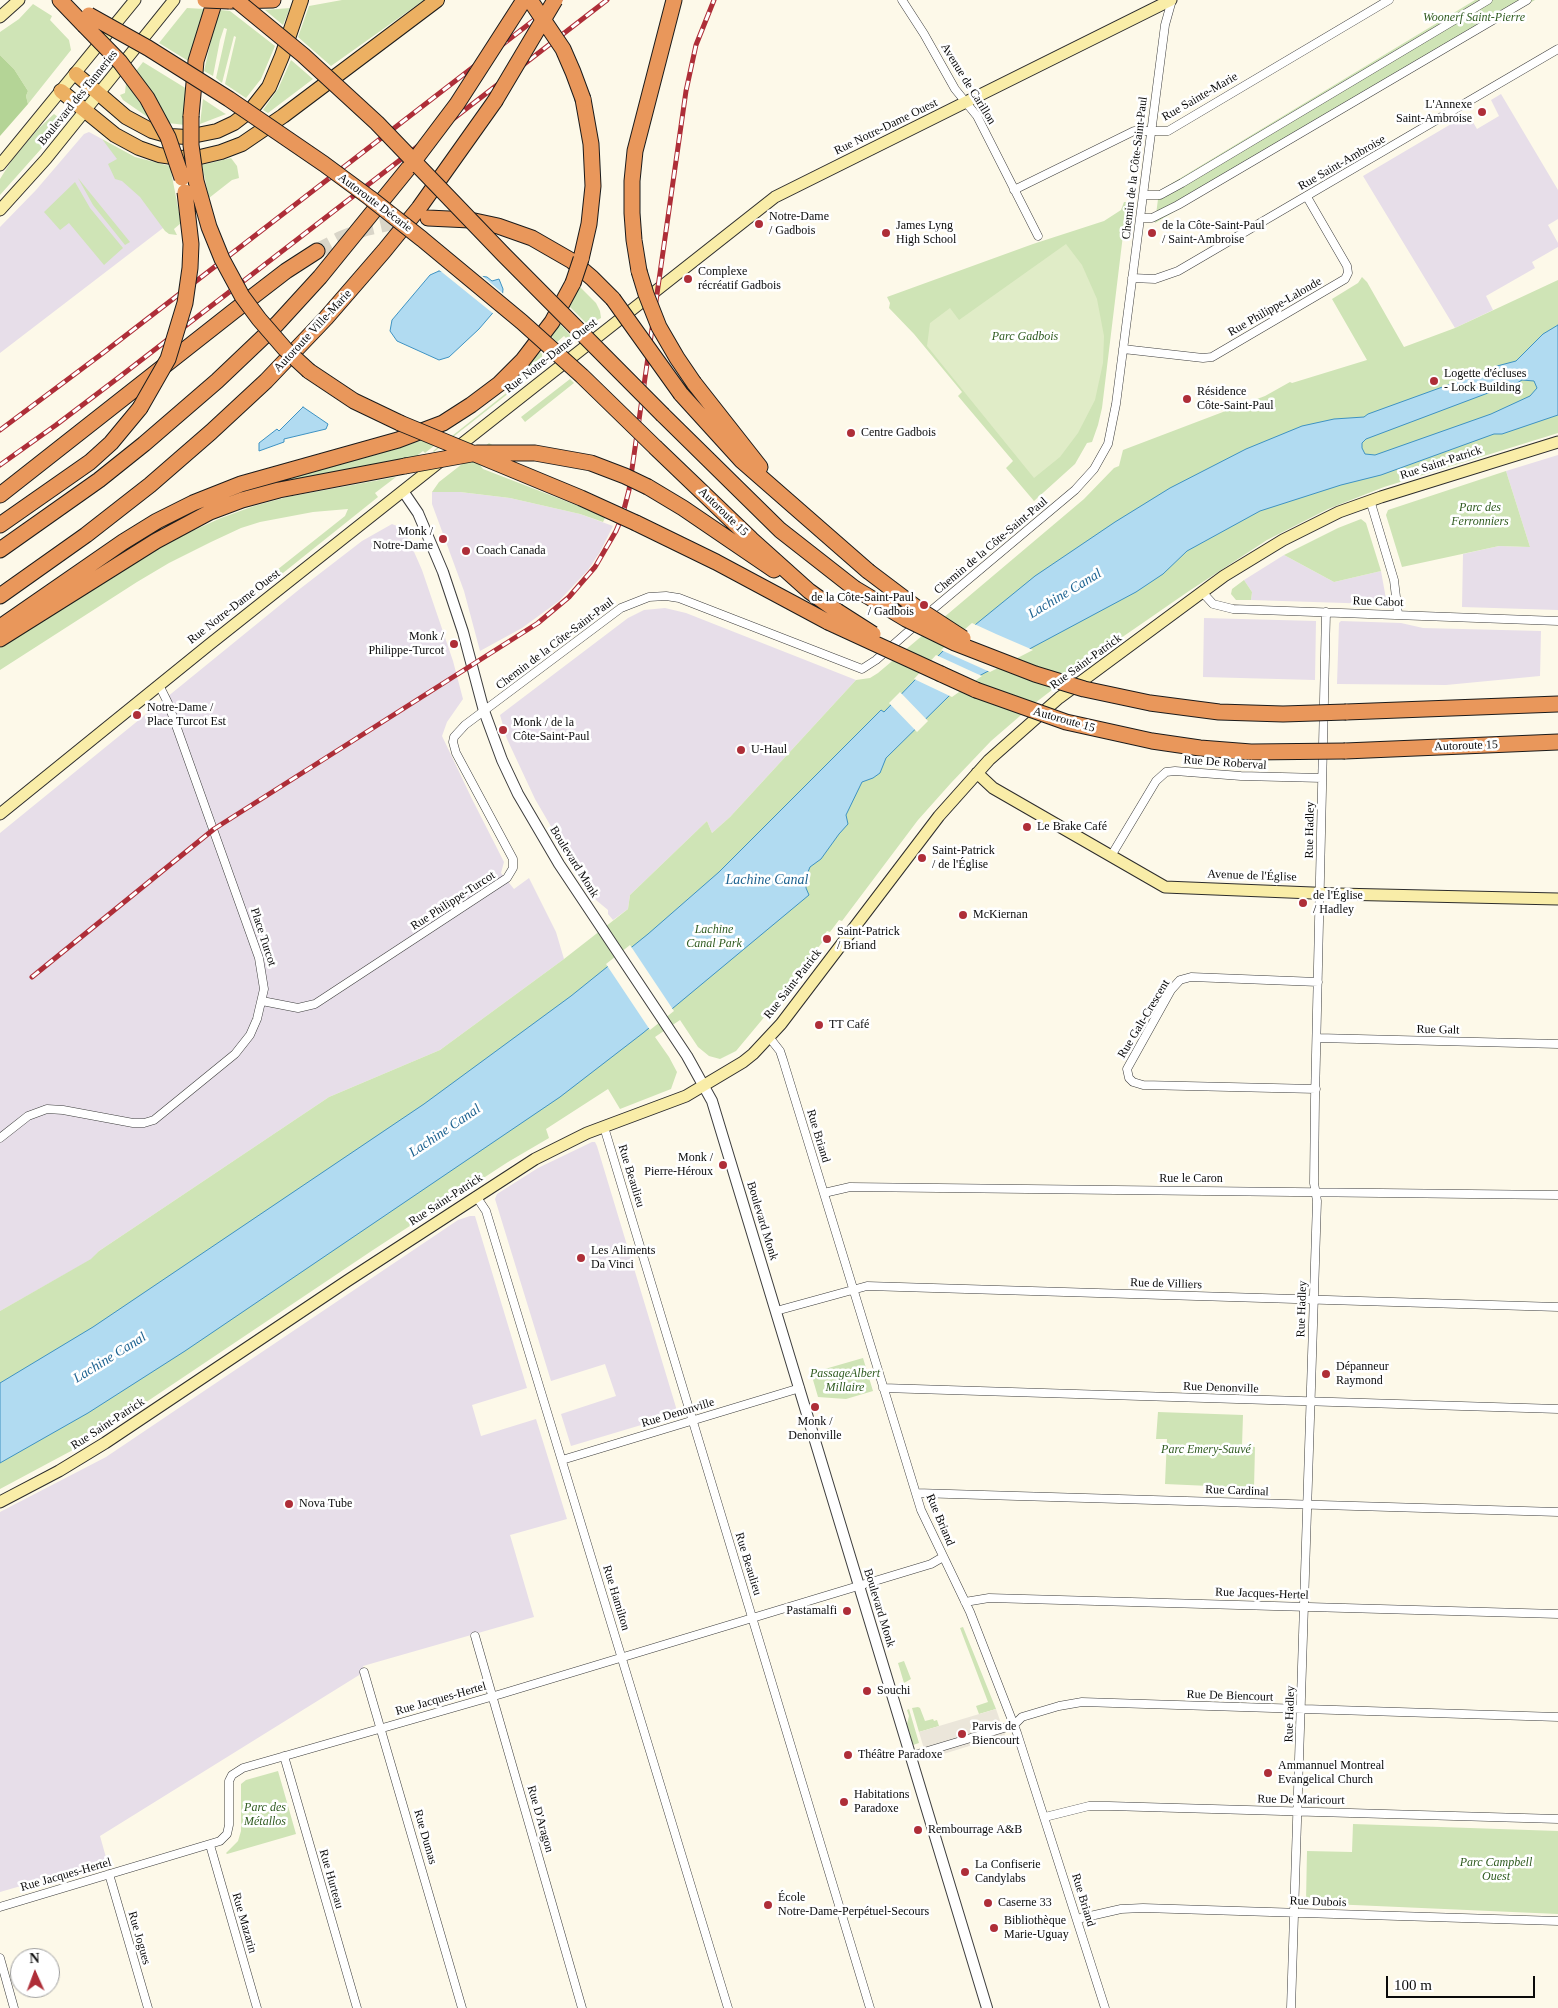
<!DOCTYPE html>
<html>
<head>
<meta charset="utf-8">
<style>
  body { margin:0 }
  #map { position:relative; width:1558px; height:2008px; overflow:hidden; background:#fdf9e9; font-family:Georgia,serif }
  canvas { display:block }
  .north { position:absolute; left:10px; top:1948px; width:50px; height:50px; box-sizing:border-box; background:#fff; border:1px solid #9d9d9d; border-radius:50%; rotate:358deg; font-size:14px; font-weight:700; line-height:20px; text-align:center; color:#0a0a0a }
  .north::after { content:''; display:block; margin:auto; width:18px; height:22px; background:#ae2e38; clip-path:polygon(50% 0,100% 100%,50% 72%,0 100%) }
  .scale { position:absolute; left:1386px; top:1976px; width:149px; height:22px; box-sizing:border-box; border:2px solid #0a0a0a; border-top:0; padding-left:6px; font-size:15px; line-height:18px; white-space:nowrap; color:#0a0a0a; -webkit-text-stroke:4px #fff; paint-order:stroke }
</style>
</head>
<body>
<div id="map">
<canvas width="1558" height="2008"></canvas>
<div class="north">N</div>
<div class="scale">100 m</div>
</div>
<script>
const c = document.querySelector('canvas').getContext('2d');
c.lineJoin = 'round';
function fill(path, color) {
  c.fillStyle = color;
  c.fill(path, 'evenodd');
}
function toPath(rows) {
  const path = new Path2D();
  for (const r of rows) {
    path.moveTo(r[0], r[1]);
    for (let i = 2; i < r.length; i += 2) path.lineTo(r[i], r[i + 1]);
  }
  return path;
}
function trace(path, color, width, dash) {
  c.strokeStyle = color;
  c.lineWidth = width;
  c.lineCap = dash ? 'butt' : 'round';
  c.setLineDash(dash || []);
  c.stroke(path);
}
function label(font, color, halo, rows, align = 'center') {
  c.font = font + ' Georgia,serif';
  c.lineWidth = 5;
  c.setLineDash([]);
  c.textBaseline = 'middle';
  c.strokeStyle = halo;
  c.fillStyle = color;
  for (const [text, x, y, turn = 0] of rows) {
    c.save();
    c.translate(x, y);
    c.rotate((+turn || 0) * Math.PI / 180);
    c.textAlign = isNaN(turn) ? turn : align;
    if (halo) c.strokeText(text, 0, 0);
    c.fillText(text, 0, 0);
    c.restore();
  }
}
fill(toPath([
  [1501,94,1558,190,1558,219,1548,225,1558,243,1558,247,1532,262,1535,268,1486,296,1493,310,1455,328,1363,176,1468,114,1477,129,1499,116,1491,100],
  [89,132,102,139,114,152,167,225,0,353,0,227,36,190,84,134],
  [1558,455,1558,610,1462,607,1463,554,1499,546,1530,547,1506,471],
  [432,492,460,492,510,498,580,514,613,526,600,552,588,570,559,601,522,628,480,651,464,591,432,504],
  [392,524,404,529,422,570,453,661,463,699,447,722,442,736,472,799,504,862,501,873,514,889,529,878,556,932,564,959,440,1050,329,1097,99,1251,92,1259,0,1311,0,833,301,588,362,541],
  [1284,555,1334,582,1381,571,1386,599,1382,604,1376,604,1251,600,1252,592,1244,580],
  [665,608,686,613,856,680,730,817,712,833,707,821,630,895,628,909,613,920,608,914,608,910,596,900,581,878,535,799,507,739,500,715,628,618,644,610],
  [1204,618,1316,621,1315,680,1203,677],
  [1341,621,1401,623,1423,628,1541,631,1540,676,1446,685,1337,684,1339,623],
  [592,1142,595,1142,597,1146,678,1414,571,1446,561,1414,616,1396,605,1364,551,1381,495,1199,497,1194,538,1168],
  [470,1216,475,1216,527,1388,472,1405,481,1436,536,1419,567,1519,510,1535,534,1617,363,1666,364,1672,100,1836,107,1861,0,1892,0,1512,106,1457,458,1220]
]), '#e7dee9');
fill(toPath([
  [342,0,424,0,331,66,298,37,309,6],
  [1475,0,1535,0,1155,223,1159,191],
  [33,4,52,16,50,20,69,40,71,50,28,104,26,96,28,91,14,69,0,55,0,32,19,19],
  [187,8,205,9,190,62,159,43],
  [290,8,283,25,265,10],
  [220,10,230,11,275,46,261,79,246,98,225,84,236,37,234,36,222,83,216,78,227,29,224,28,220,40,213,76,204,71,212,36],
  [291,60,313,79,268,113,263,110,278,89],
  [143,62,187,89,185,125,168,123,136,71],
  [126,83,139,101,149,118,123,100,120,95,125,93],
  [203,99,224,113,226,114,200,124],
  [54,114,65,122,0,195,0,179,12,160,38,129],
  [102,139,135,157,170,166,181,223,174,229,177,235,169,234,165,231,140,197,122,181,115,179,108,164,117,159],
  [231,158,237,166,239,178,232,180,209,198,202,165],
  [78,178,130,242,125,245,93,205],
  [75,182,90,208,123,248,104,265,69,223,60,230,44,212],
  [1124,202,1127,202,1102,408,1098,425,1092,442,1087,443,1075,464,1034,501,1006,468,1013,461,958,396,962,392,914,334,889,308,890,303,887,297,1033,244,1104,221,1121,210],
  [1362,277,1367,282,1404,347,1455,328,1558,280,1558,433,1384,487,1328,509,1267,540,1189,591,1108,647,1035,703,991,741,951,783,918,820,842,921,839,920,830,932,827,931,824,935,824,940,766,1015,736,1051,720,1059,709,1056,698,1047,680,1020,655,1037,669,1057,677,1072,671,1089,620,1109,608,1089,546,1129,549,1138,508,1162,373,1250,115,1423,71,1451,0,1489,0,1311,91,1259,99,1251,329,1097,440,1050,564,959,628,909,630,895,707,821,712,833,730,817,856,680,870,678,878,673,1084,499,1114,468,1119,466,1123,450,1265,396,1290,382,1292,383,1367,360,1332,299,1358,283],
  [578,285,596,303,600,311,601,318,588,325,569,306],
  [559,323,572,337,568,340,564,336,557,342,551,336],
  [540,352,542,354,542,360,502,392],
  [548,360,550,361,514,389,434,452,433,451],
  [570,379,574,383,525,422,521,417],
  [424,440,435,445,425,453,423,451,418,455,420,458,291,482,290,478],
  [489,443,494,446,476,460,483,469,599,514,605,518,603,522,580,514,510,498,460,492,432,492,439,482],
  [1506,471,1530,547,1499,546,1402,567,1386,515,1388,510],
  [396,477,375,493,378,497,253,597,258,585,345,516,348,509,313,512,260,522,241,528,211,542,169,563,137,582,0,670,0,648,141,558,181,536,221,518,254,506,287,497],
  [1361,519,1366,523,1381,571,1334,582,1284,555,1338,528],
  [1244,580,1252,592,1251,600,1236,600,1231,594,1232,589],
  [863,1358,873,1391,846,1399,818,1397,811,1373],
  [1158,1412,1243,1415,1242,1446,1255,1447,1254,1488,1165,1484,1167,1439,1156,1439],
  [963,1627,996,1709,979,1714,976,1706,988,1702,960,1628],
  [904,1661,911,1679,904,1683,898,1663],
  [918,1707,920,1708,925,1721,933,1719,934,1721,937,1720,939,1726,919,1732,912,1708],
  [909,1709,919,1743,913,1745,907,1724,909,1716,907,1710],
  [278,1771,296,1834,227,1854,226,1853,238,1841,241,1831,241,1784,246,1780],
  [1353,1824,1558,1831,1558,1914,1308,1903,1306,1901,1307,1851,1352,1852]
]), '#cfe4b6');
fill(toPath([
  [0,55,14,69,28,91,26,96,28,104,0,136]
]), '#b4d496');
fill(toPath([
  [1066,244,1082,265,1097,299,1104,336,1103,363,1095,400,1078,433,1060,457,1034,478,927,346,930,323,950,308,959,320]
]), '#e0ecc7');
fill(toPath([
  [996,1709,1005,1735,927,1759,919,1732]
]), '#ebe6da');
const water = toPath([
  [439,271,487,277,492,281,499,279,503,289,502,300,497,308,479,329,449,357,439,360,397,341,390,331,392,320,430,275,439,271],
  [1558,325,1558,415,1502,434,1494,434,1381,475,1341,485,1260,511,1187,551,1163,574,1136,592,964,684,949,696,886,758,880,773,873,778,862,782,846,815,848,824,839,834,821,859,810,867,806,877,806,888,809,895,643,1033,560,1097,185,1351,88,1413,0,1463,0,1383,93,1327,424,1104,571,996,648,934,719,872,881,710,884,712,943,651,1035,576,1115,522,1170,488,1246,449,1302,426,1334,419,1364,417,1368,414,1481,373,1497,366,1516,361,1543,334,1558,325],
  [1522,380,1534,381,1537,388,1530,396,1491,414,1375,455,1365,454,1362,448,1362,443,1366,439,1488,393,1503,389,1502,388,1517,383,1522,380],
  [303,407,328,424,326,429,284,439,284,442,259,451,259,443,277,429,279,431,303,407]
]);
fill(water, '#b1dbf1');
trace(water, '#3e92c2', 1);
fill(toPath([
  [438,269,480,274,505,295,499,310,495,315],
  [972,623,996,634,1033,650,990,672,941,650],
  [936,655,973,672,982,676,952,697,914,679],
  [900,692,928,721,917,732,889,703],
  [630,945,674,1011,650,1030,606,964]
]), '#fdf9e9');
trace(toPath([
  [317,251,340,239,364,229,409,219]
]), '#d9d5c8', 15, [15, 8]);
const minor = toPath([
  [902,0,924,34,955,89,977,116,1038,236],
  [1014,190,1134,131,1168,131,1389,0],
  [1143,195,1160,195,1182,183,1488,0],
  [1140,218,1152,218,1178,205,1527,0],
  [1132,278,1155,279,1178,271,1558,49],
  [1123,349,1203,358,1212,357,1345,279,1348,273,1347,266,1307,197],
  [1370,500,1394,580,1398,614],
  [1203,593,1213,604,1233,609,1558,621],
  [926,615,1075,490,1094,469,1108,444,1116,404,1165,25,1172,0],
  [1111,856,1156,781,1166,772,1175,771,1241,776,1322,778],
  [262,1001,298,1008,315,1004,507,878,513,868,513,859,456,753,453,742,454,737,465,725,621,608,649,597,666,596,679,598,862,669,876,660,918,623],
  [769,1037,780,1051,783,1060,921,1510,970,1612,1017,1733,1105,2008],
  [1318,1038,1558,1044],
  [1316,1089,1143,1085,1133,1082,1129,1078,1127,1069,1171,990,1180,980,1191,977,1318,982],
  [604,1127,870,2008],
  [0,1138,28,1116,47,1109,63,1110,133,1123,144,1123,154,1120,235,1054,250,1035,257,1019,264,989,259,958,168,703,159,685],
  [824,1193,850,1187,1558,1195],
  [476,1196,486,1211,728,2008],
  [776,1311,867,1286,1558,1307],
  [883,1388,1558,1409],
  [562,1460,800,1388],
  [916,1493,1558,1512],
  [965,1602,989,1598,1558,1614],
  [475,1636,582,2008],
  [364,1672,462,2008],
  [284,1756,357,2008],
  [911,1756,1014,1725,1022,1717,1059,1706,1082,1702,1558,1717],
  [1045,1817,1089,1806,1109,1806,1558,1819],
  [210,1845,257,2008],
  [109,1874,148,2008],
  [0,1907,220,1841,227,1834,229,1825,229,1781,232,1775,243,1768,501,1694,931,1564,943,1557],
  [1077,1919,1121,1909,1143,1908,1558,1921],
  [0,1958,14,2008],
  [1291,2008,1317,1201,1314,1183,1315,1099,1326,612]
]);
const tertiary = toPath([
  [403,491,418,513,443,572,463,632,484,711,502,760,518,794,559,864,687,1056,712,1101,987,2008]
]);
const secondary = toPath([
  [0,17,19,0],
  [0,165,135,0],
  [0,210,46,159,174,0],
  [454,450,775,197,1171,0],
  [977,773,993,788,1165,887,1337,894,1558,899],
  [0,814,210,644,442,460],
  [0,1502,59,1471,105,1443,347,1281,535,1159,587,1133,686,1096,743,1062,753,1054,781,1024,939,816,989,760,1059,698,1224,576,1283,540,1339,512,1381,497,1558,442]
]);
const trunk = toPath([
  [76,74,126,117,152,131,170,136,187,137,217,131,234,123,251,110,269,87,282,56,301,0],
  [61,91,115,135,139,148,159,155,179,158,200,157,221,152,242,144,283,116,437,0]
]);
const motorway = toPath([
  [60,0,84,25],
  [230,1,273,0],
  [191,116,196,61,215,0],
  [428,218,470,220,498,226,532,238,572,261,592,278,613,299],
  [581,259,589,224,593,186,591,144,583,99],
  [639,271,634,240,632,213,632,181,635,151,674,0],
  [309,371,354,401,400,423],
  [694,383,760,467],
  [681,394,741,460,868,571],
  [663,415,780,530,854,588],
  [656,448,751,539,809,591,837,611],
  [648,487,683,508,774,570],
  [0,495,234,311,286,271,317,251],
  [636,523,716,562,828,622],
  [0,525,90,462,111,443,140,408],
  [0,550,99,480,144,444,217,381,277,324,320,277,411,165],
  [0,596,86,535,150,485,211,432,266,381,326,318,384,251,419,208,495,101],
  [0,627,123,542,157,521,193,503,241,484,398,440,443,423,471,405,499,384,523,360,552,322,573,283],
  [0,639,156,541,210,512,242,500,279,490,405,466],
  [941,674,976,690],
  [1346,712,1558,704],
  [1345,751,1558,742]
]);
trace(minor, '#3d3d3d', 9);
trace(tertiary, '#3d3d3d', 12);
trace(secondary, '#2c2c2c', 13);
trace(trunk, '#1b1b1b', 16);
trace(motorway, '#1b1b1b', 17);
trace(minor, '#fff', 8);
trace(tertiary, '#fff', 10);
trace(secondary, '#f9eda8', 11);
trace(trunk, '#ecb062', 14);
trace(motorway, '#e9975b', 15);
const rail = toPath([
  [0,430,103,353,560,0],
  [0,465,56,425,118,378,607,0],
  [32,977,214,829,538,623,569,597,595,567,616,531,622,517,629,490,686,91,696,45,714,0]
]);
trace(rail, '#ae2e38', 5);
trace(rail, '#fff', 3, [9]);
const motorwayBridge = toPath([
  [205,0,229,1],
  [236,0,303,55,377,123,504,255,663,415],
  [530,0,563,49,573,72,583,99],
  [89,15,148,48,229,99,324,164,370,198,422,239,522,322,582,376,656,448],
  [84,25,120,62,147,98,168,137,182,178],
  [495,101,555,0],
  [191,116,191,145,196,181,209,227,222,259,242,296,259,319,285,349,309,371],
  [411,165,457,104,524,0],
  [639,271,646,294,659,327,677,358,694,383],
  [573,283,581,259],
  [613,299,681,394],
  [140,408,168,359,185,303,190,268,191,244,185,192],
  [400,423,581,498,636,523],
  [405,466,477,453,535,453,591,463,625,476,648,487],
  [868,571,917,608,963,638],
  [854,588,906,619,955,643,1035,674,1084,689,1150,703,1219,712,1283,714,1346,712],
  [837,611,873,634],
  [828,622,941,674],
  [976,690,1066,722,1152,741,1200,748,1251,752,1345,751]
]);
trace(motorwayBridge, '#1b1b1b', 17, []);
trace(motorwayBridge, '#e9975b', 15);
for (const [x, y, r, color] of [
  [1482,112,5,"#ae2e38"],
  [759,224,5,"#ae2e38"],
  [886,233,5,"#ae2e38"],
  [1152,233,5,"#ae2e38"],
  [688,279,5,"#ae2e38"],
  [1434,381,5,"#ae2e38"],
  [1187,399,5,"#ae2e38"],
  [851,433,5,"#ae2e38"],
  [443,539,5,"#ae2e38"],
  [466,551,5,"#ae2e38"],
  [924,605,5,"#ae2e38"],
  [454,644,5,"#ae2e38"],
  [137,715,5,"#ae2e38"],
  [503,730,5,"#ae2e38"],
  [741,750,5,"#ae2e38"],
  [1027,827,5,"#ae2e38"],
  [922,858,5,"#ae2e38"],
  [1303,903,5,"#ae2e38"],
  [963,915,5,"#ae2e38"],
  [827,939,5,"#ae2e38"],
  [819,1025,5,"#ae2e38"],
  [723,1165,5,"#ae2e38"],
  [581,1258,5,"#ae2e38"],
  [1326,1374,5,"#ae2e38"],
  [815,1407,5,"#ae2e38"],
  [289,1504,5,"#ae2e38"],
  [847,1611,5,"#ae2e38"],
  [867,1691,5,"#ae2e38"],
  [962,1734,5,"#ae2e38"],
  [848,1755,5,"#ae2e38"],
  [1268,1773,5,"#ae2e38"],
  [844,1802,5,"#ae2e38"],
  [918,1830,5,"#ae2e38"],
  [965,1872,5,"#ae2e38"],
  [988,1903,5,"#ae2e38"],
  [768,1905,5,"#ae2e38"],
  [994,1928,5,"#ae2e38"]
]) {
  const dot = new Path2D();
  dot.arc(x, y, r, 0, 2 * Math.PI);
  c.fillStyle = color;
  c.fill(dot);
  trace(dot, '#fff', 2);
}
label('italic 12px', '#2f5b20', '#fff', [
  ["Woonerf Saint-Pierre",1474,18],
  ["Parc Gadbois",1025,337],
  ["Parc des",1480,508],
  ["Ferronniers",1480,522],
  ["Lachine",714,930],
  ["Canal Park",714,944],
  ["PassageAlbert",845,1374],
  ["Millaire",845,1388],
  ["Parc Emery-Sauvé",1206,1450],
  ["Parc des",265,1808],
  ["Métallos",265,1822],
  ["Parc Campbell",1496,1863],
  ["Ouest",1496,1877]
]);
label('12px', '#0a0a0a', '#fff', [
  ["Avenue de Carillon",968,84,58],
  ["Rue Sainte-Marie",1200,97,-30],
  ["Boulevard des Tanneries",78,98,-51],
  ["Rue Notre-Dame Ouest",886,127,-26],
  ["Rue Saint-Ambroise",1342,163,-30],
  ["Chemin de la Côte-Saint-Paul",1135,168,-83],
  ["Autoroute Décarie",375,203,37],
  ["Rue Philippe-Lalonde",1275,307,-30],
  ["Autoroute Ville-Marie",313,331,-47],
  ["Rue Notre-Dame Ouest",551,356,-38],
  ["Rue Saint-Patrick",1441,463,-18],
  ["Autoroute 15",723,512,44],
  ["Chemin de la Côte-Saint-Paul",991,546,-40],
  ["Rue Cabot",1378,602,2],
  ["Rue Notre-Dame Ouest",234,607,-38],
  ["Chemin de la Côte-Saint-Paul",555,644,-37],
  ["Rue Saint-Patrick",1086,662,-36],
  ["Autoroute 15",1064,720,16],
  ["Autoroute 15",1466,746,-2],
  ["Rue De Roberval",1225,763,4],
  ["Rue Hadley",1310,830,-89],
  ["Boulevard Monk",574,862,58],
  ["Avenue de l'Église",1252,876,2],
  ["Rue Philippe-Turcot",453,901,-33],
  ["Place Turcot",263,937,72],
  ["Rue Saint-Patrick",793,984,-52],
  ["Rue Galt-Crescent",1144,1019,-59],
  ["Rue Galt",1438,1030,1],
  ["Rue Briand",818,1136,73],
  ["Rue Beaulieu",631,1176,73],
  ["Rue le Caron",1191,1179],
  ["Rue Saint-Patrick",446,1200,-33],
  ["Boulevard Monk",762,1221,73],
  ["Rue de Villiers",1166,1284,2],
  ["Rue Hadley",1302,1309,-88],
  ["Rue Denonville",1221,1388,2],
  ["Rue Denonville",678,1413,-17],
  ["Rue Saint-Patrick",108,1424,-33],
  ["Rue Cardinal",1237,1491,2],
  ["Rue Briand",940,1520,67],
  ["Rue Beaulieu",748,1564,73],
  ["Rue Jacques-Hertel",1262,1594,2],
  ["Rue Hamilton",616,1598,73],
  ["Boulevard Monk",879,1608,73],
  ["Rue De Biencourt",1230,1696,2],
  ["Rue Jacques-Hertel",441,1699,-16],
  ["Rue Hadley",1290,1714,-88],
  ["Rue De Maricourt",1301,1800,1],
  ["Rue D'Aragon",540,1819,74],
  ["Rue Dumas",425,1837,74],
  ["Rue Jacques-Hertel",66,1875,-16],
  ["Rue Hurteau",331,1879,74],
  ["Rue Briand",1083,1900,73],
  ["Rue Dubois",1318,1902,2],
  ["Rue Mazarin",244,1923,74],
  ["Rue Jogues",139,1938,74]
]);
label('12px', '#0a0a0a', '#fff', [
  ["L'Annexe",1472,105,"right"],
  ["Saint-Ambroise",1472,119,"right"],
  ["Notre-Dame",769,217],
  ["/ Gadbois",769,231],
  ["James Lyng",896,226],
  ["High School",896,240],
  ["de la Côte-Saint-Paul",1162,226],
  ["/ Saint-Ambroise",1162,240],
  ["Complexe",698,272],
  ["récréatif Gadbois",698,286],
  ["Logette d'écluses",1444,374],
  ["- Lock Building",1444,388],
  ["Résidence",1197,392],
  ["Côte-Saint-Paul",1197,406],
  ["Centre Gadbois",861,433],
  ["Monk /",433,532,"right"],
  ["Notre-Dame",433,546,"right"],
  ["Coach Canada",476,551],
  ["de la Côte-Saint-Paul",914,598,"right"],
  ["/ Gadbois",914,612,"right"],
  ["Monk /",444,637,"right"],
  ["Philippe-Turcot",444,651,"right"],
  ["Notre-Dame /",147,708],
  ["Place Turcot Est",147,722],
  ["Monk / de la",513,723],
  ["Côte-Saint-Paul",513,737],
  ["U-Haul",751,750],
  ["Le Brake Café",1037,827],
  ["Saint-Patrick",932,851],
  ["/ de l'Église",932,865],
  ["de l'Église",1313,896],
  ["/ Hadley",1313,910],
  ["McKiernan",973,915],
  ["Saint-Patrick",837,932],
  ["/ Briand",837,946],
  ["TT Café",829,1025],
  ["Monk /",713,1158,"right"],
  ["Pierre-Héroux",713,1172,"right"],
  ["Les Aliments",591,1251],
  ["Da Vinci",591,1265],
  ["Dépanneur",1336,1367],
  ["Raymond",1336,1381],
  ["Monk /",815,1422,"center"],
  ["Denonville",815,1436,"center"],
  ["Nova Tube",299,1504],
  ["Pastamalfi",837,1611,"right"],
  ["Souchi",877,1691],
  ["Parvis de",972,1727],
  ["Biencourt",972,1741],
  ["Théâtre Paradoxe",858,1755],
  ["Ammannuel Montreal",1278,1766],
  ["Evangelical Church",1278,1780],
  ["Habitations",854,1795],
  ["Paradoxe",854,1809],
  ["Rembourrage A&B",928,1830],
  ["La Confiserie",975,1865],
  ["Candylabs",975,1879],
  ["École",778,1898],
  ["Notre-Dame-Perpétuel-Secours",778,1912],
  ["Caserne 33",998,1903],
  ["Bibliothèque",1004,1921],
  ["Marie-Uguay",1004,1935]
], 'left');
label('italic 14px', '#1e6391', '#fff', [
  ["Lachine Canal",1065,594,-31],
  ["Lachine Canal",767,880],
  ["Lachine Canal",445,1131,-34],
  ["Lachine Canal",110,1358,-32]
]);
</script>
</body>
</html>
